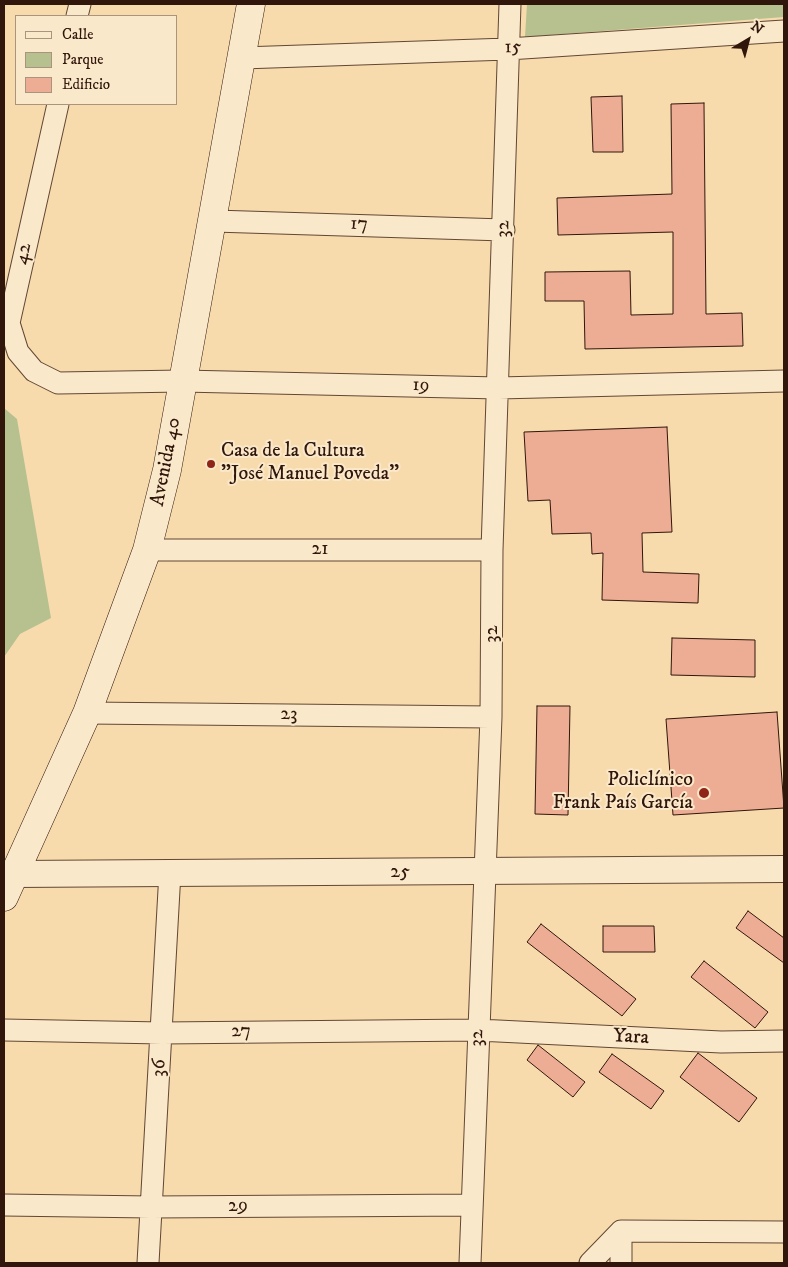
<!DOCTYPE html>
<html>
<head>
<meta charset="utf-8">
<style>
  body { margin:0 }
  #map { position:relative; width:788px; height:1267px; overflow:hidden; background:#f7dbad; font-family:"IM FELL DW Pica",serif }
  canvas { display:block }
  .frame { position:absolute; inset:0; border:5px solid #31160b; pointer-events:none }
  .legend { position:absolute; left:15px; top:15px; width:162px; height:90px; box-sizing:border-box; background:#fae8ca; border:1px solid #aa947e; margin:0; padding:6px 9px; list-style:none; font-size:15px; color:#31160b }
  .legend li { display:flex; align-items:center; gap:10px; height:25px }
  .legend b { width:25px; border:1px solid #aa947e }
  .north { position:absolute; left:723px; top:15px; width:50px; height:50px; -webkit-text-stroke:4px #fae8ca; paint-order:stroke; rotate:37deg; font-size:14px; font-weight:700; line-height:20px; text-align:center; color:#31160b }
  .north::after { content:''; display:block; margin:auto; width:18px; height:22px; background:#31160b; clip-path:polygon(50% 0,100% 100%,50% 72%,0 100%) }
</style>
</head>
<body>
<div id="map">
<canvas width="788" height="1267"></canvas>
<div class="frame"></div>
<ul class="legend">
<li><b style="height:6px;background:#fae8ca"></b>Calle</li>
<li><b style="height:14px;background:#b6c18f"></b>Parque</li>
<li><b style="height:14px;background:#edac94"></b>Edificio</li>
</ul>
<div class="north">N</div>
</div>
<script>
const c = document.querySelector('canvas').getContext('2d');
c.lineJoin = 'round';
function fill(path, color) {
  c.fillStyle = color;
  c.fill(path, 'evenodd');
}
function toPath(rows) {
  const path = new Path2D();
  for (const r of rows) {
    path.moveTo(r[0], r[1]);
    for (let i = 2; i < r.length; i += 2) path.lineTo(r[i], r[i + 1]);
  }
  return path;
}
function trace(path, color, width, dash) {
  c.strokeStyle = color;
  c.lineWidth = width;
  c.lineCap = dash ? 'butt' : 'round';
  c.setLineDash(dash || []);
  c.stroke(path);
}
function label(font, color, halo, rows, align = 'center') {
  c.font = font + ' "IM FELL DW Pica",serif';
  c.lineWidth = 4;
  c.setLineDash([]);
  c.textBaseline = 'middle';
  c.strokeStyle = halo;
  c.fillStyle = color;
  for (const [text, x, y, turn = 0] of rows) {
    c.save();
    c.translate(x, y);
    c.rotate((+turn || 0) * Math.PI / 180);
    c.textAlign = isNaN(turn) ? turn : align;
    if (halo) c.strokeText(text, 0, 0);
    c.fillText(text, 0, 0);
    c.restore();
  }
}
fill(toPath([
  [527,4,784,4,784,17,525,37],
  [4,408,17,419,51,618,20,634,4,657]
]), '#b6c18f');
const building = toPath([
  [622,96,623,152,593,152,591,97,622,96],
  [704,103,706,314,742,313,743,346,585,349,584,301,545,301,545,272,630,271,631,315,673,314,673,232,558,235,557,198,672,194,671,104,704,103],
  [667,427,672,532,642,533,643,572,699,574,698,603,602,600,603,553,592,554,591,533,552,534,550,500,528,501,524,432,667,427],
  [672,638,755,640,755,677,671,675,672,638],
  [537,706,570,706,568,815,535,814,537,706],
  [777,712,784,808,673,815,666,719,777,712],
  [748,911,784,938,784,963,736,928,748,911],
  [541,924,636,999,622,1016,527,942,541,924],
  [603,926,654,926,655,952,603,952,603,926],
  [704,961,768,1012,755,1028,691,977,704,961],
  [538,1045,585,1082,573,1097,527,1060,538,1045],
  [698,1053,757,1098,739,1122,680,1077,698,1053],
  [612,1054,664,1091,651,1109,599,1072,612,1054]
]);
fill(building, '#edac94');
trace(building, '#31160b', 1);
const minor = toPath([
  [77,16,80,4],
  [242,58,508,49,784,31],
  [58,104,9,323,18,352,34,371,58,383,182,381,499,388,784,381],
  [214,221,504,230],
  [147,550,492,550],
  [87,713,491,717],
  [4,1030,162,1033,478,1030,721,1042,784,1041],
  [4,1205,151,1207,472,1205],
  [621,1231,621,1263],
  [148,1263,170,872],
  [470,1263,491,717,492,550,510,4],
  [590,1263,621,1231,784,1232]
]);
const tertiary = toPath([
  [15,874,784,869]
]);
const secondary = toPath([
  [4,897,87,713,147,550,167,470,251,4]
]);
trace(minor, '#624734', 23);
trace(tertiary, '#624734', 28);
trace(secondary, '#31160b', 29);
trace(minor, '#fae8ca', 21);
trace(tertiary, '#fae8ca', 26);
trace(secondary, '#fae8ca', 28);
for (const [x, y, r, color] of [
  [211,464,5,"#8f2418"],
  [704,793,6,"#8f2418"]
]) {
  const dot = new Path2D();
  dot.arc(x, y, r, 0, 2 * Math.PI);
  c.fillStyle = color;
  c.fill(dot);
  trace(dot, '#fae8ca', 2);
}
label('20px', '#31160b', '#fae8ca', [
  ["15",513,48,-3],
  ["17",359,225,2],
  ["32",504,229,-89],
  ["42",24,254,-77],
  ["19",421,386,1],
  ["Avenida 40",167,462,-79],
  ["21",320,550],
  ["32",493,634,-90],
  ["23",289,715,1],
  ["25",400,873],
  ["27",241,1032,-1],
  ["32",478,1038,-88],
  ["Yara",631,1038,3],
  ["36",160,1068,-86],
  ["29",238,1207]
]);
label('20px', '#31160b', '#fae8ca', [
  ["Casa de la Cultura",221,452],
  ["\"José Manuel Poveda\"",221,475],
  ["Policlínico",693,781,"right"],
  ["Frank País García",693,804,"right"]
], 'left');
</script>
</body>
</html>
